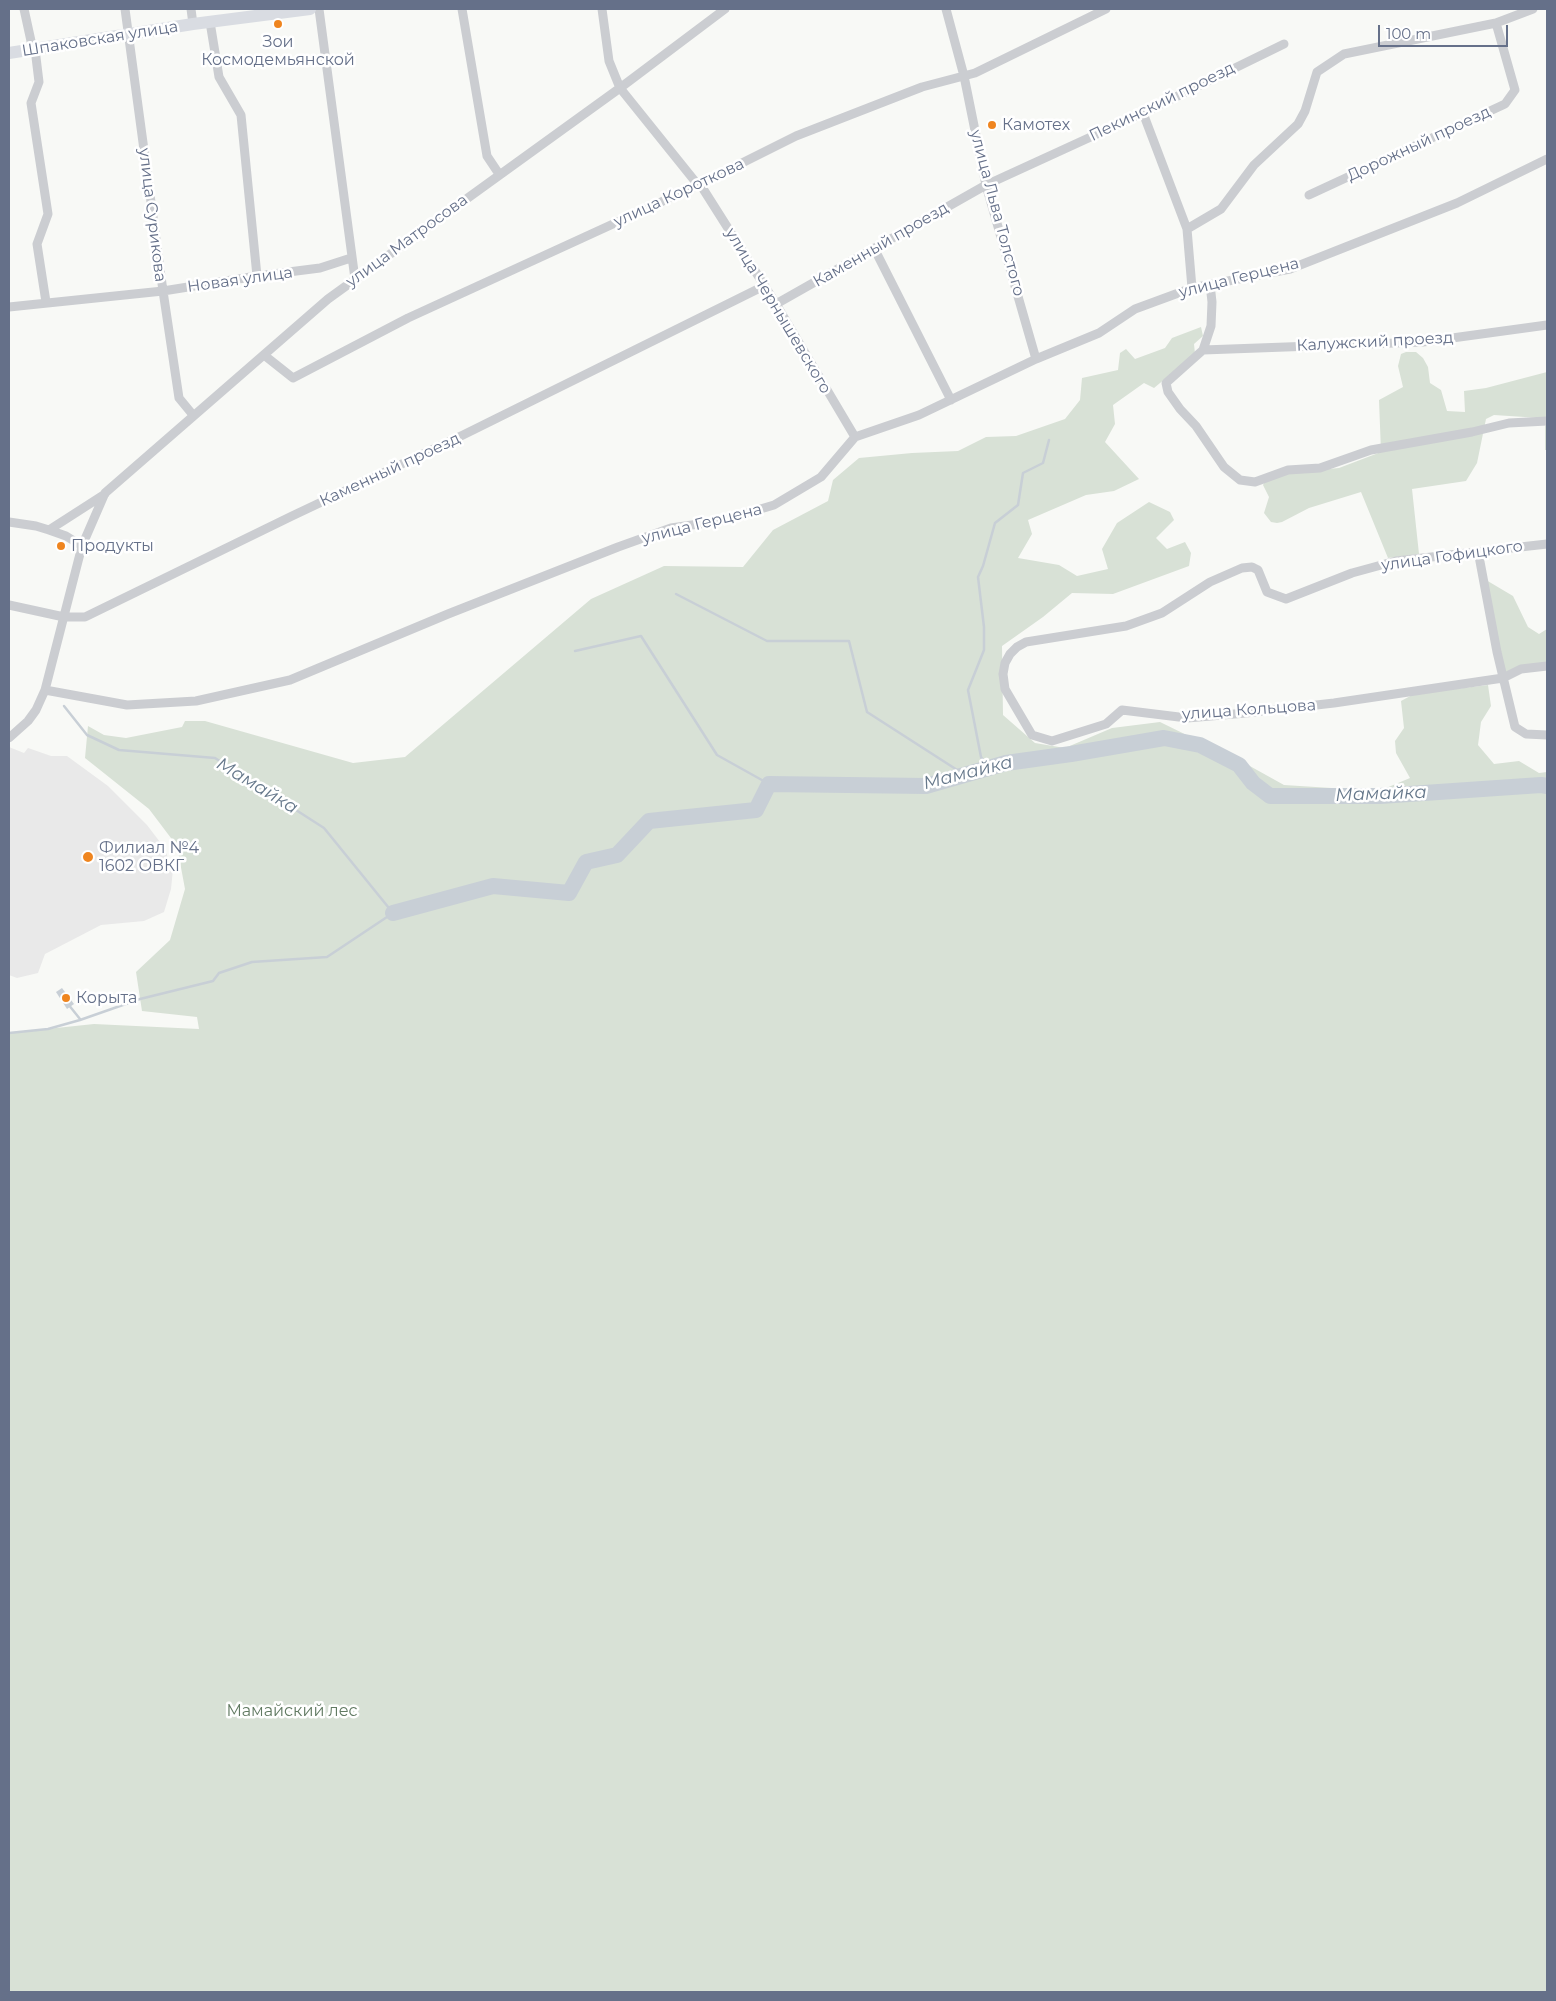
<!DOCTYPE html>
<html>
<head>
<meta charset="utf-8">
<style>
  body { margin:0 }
  #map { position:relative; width:1556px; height:2001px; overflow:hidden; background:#f8f9f6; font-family:Montserrat,sans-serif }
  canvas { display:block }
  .frame { position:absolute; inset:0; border:10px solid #657089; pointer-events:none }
  .scale { position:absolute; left:1378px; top:25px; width:130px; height:22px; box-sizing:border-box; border:2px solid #657089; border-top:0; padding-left:6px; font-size:15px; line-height:18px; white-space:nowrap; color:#657089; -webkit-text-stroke:4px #fff; paint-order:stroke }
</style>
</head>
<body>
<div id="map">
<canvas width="1556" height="2001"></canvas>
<div class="frame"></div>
<div class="scale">100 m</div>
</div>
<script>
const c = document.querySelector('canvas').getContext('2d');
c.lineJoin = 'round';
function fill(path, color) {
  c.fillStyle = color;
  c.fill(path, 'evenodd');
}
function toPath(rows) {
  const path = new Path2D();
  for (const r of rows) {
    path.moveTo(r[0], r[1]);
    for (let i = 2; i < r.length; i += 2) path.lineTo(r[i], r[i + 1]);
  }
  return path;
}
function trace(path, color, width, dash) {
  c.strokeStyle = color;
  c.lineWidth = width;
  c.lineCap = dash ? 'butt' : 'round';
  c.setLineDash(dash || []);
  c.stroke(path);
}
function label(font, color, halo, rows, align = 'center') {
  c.font = font + ' Montserrat,sans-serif';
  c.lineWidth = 5;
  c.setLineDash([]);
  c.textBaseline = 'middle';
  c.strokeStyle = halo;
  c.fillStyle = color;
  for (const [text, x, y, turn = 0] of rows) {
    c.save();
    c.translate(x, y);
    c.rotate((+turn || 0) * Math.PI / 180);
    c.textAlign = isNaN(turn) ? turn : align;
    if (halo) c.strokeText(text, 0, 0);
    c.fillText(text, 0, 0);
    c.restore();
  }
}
fill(toPath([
  [9,747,24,753,28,748,51,756,67,756,108,786,147,825,163,846,173,869,171,889,164,912,144,921,101,925,45,954,38,973,17,978,9,975]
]), '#e9e9e9');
fill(toPath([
  [1201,327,1203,336,1194,344,1195,354,1154,388,1144,383,1113,405,1115,424,1105,442,1139,479,1114,491,1086,495,1028,520,1032,534,1018,558,1059,565,1077,576,1108,569,1102,549,1117,523,1149,502,1170,512,1174,520,1156,538,1167,549,1185,542,1191,553,1189,566,1113,594,1072,593,1043,617,1002,646,1003,715,1035,743,1065,748,1112,728,1160,722,1248,765,1284,785,1379,791,1410,778,1396,753,1395,741,1404,728,1401,701,1414,694,1488,685,1491,706,1481,722,1478,745,1494,764,1519,761,1539,773,1547,772,1547,1992,9,1992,9,1033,94,1024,199,1029,197,1017,142,1011,136,972,170,940,185,889,177,846,149,809,85,758,88,726,104,735,126,738,182,727,185,721,205,721,353,763,405,757,591,599,664,566,743,567,773,530,828,501,833,480,859,458,912,453,958,451,986,437,1016,436,1065,419,1080,400,1082,378,1118,370,1120,353,1126,349,1135,359,1165,348,1172,338],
  [1406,352,1416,352,1423,358,1428,367,1430,383,1441,390,1447,411,1465,412,1464,391,1486,388,1547,372,1547,450,1545,450,1545,426,1547,422,1540,418,1494,415,1486,419,1477,463,1466,481,1412,489,1419,554,1388,558,1361,492,1309,508,1282,522,1277,523,1271,522,1264,513,1269,497,1263,485,1264,483,1286,473,1339,468,1381,452,1379,400,1403,387,1398,366,1401,354],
  [1486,580,1513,596,1528,627,1539,634,1547,629,1547,663,1507,673,1500,662]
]), '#d8e1d6');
fill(toPath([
  [62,988,74,1004,67,1009,56,992]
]), '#c8cfd6');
trace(toPath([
  [676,594,767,641,849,641,867,712,965,775],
  [575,651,641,636,717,755,769,784],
  [988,768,981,757,968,690,984,650,984,627,978,577,983,566,995,523,1018,505,1023,473,1043,463,1049,440],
  [68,1004,80,1019],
  [9,1033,48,1029,80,1020,140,999,213,981,219,973,252,962,327,957,393,913,324,828,215,758,119,750,87,735,64,706]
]), '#c8cfd6', 2.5);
trace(toPath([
  [393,913,493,886,569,893,586,862,617,855,649,821,756,810,769,784,926,786,1006,763,1071,754,1164,738,1200,745,1239,765,1253,783,1270,796,1380,796,1541,785,1547,786]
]), '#c8cfd6', 16);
trace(toPath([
  [24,9,31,41,35,49,39,82,31,103,48,214,37,244,46,302],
  [125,9,163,291,179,398,193,415],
  [191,9,193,24],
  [319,9,355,279],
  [462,9,487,156,499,174],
  [602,9,609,61,620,88,698,185],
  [946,9,964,76,986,185,1036,359],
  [210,22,219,77,241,115,257,276],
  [1143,113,1187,229,1192,288],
  [700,184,776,304,855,437],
  [1309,195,1505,104,1515,90,1496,23],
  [1187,229,1221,209,1254,165,1298,124,1305,111,1317,72,1344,54,1496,23,1533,9],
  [874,248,951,400],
  [1210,284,1212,302,1211,326,1203,350,1166,383,1168,392,1180,409,1196,426,1224,467,1240,480,1255,482,1288,470,1320,468,1371,450,1472,432,1509,423,1547,421],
  [776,304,986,185,1143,113,1284,44],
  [9,307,163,291,257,276,320,268,351,258],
  [1203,350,1423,342,1547,325],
  [264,355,293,378,408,318,698,185,796,136,922,87,975,73,1106,9],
  [9,522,36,526,49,530,105,494],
  [49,530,66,536,82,546,105,493,328,299,620,88,725,9],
  [1547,544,1396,561,1352,573,1286,599,1267,592,1258,570,1252,567,1242,568,1210,582,1162,613,1126,626,1026,642,1017,647,1010,654,1005,663,1003,674,1005,689,1032,735,1052,741,1106,724,1122,710,1187,718,1246,713,1334,703,1503,678,1521,669,1547,666],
  [1478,551,1497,652,1515,727,1526,734,1547,735],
  [9,605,64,617,85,617,292,516,463,435,764,286],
  [45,690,82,546],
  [9,738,28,721,36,710,45,690,127,705,196,701,290,680,448,614,618,547,671,528,720,521,774,505,821,477,855,437,919,415,1036,359,1099,333,1135,309,1192,288,1290,269,1457,203,1547,159]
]), '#cbcdd1', 9);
trace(toPath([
  [9,53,193,24,310,9]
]), '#d9dce2', 12);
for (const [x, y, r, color] of [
  [278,24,5,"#ef851f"],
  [992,125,5,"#ef851f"],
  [61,546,5,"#ef851f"],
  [88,857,6,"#ef851f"],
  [66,998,5,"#ef851f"]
]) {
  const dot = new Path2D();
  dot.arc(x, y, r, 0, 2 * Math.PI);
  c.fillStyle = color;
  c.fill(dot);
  trace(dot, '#fff', 2);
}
label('16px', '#657089', '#fff', [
  ["Шпаковская улица",100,39,-9],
  ["Пекинский проезд",1162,102,-26],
  ["Дорожный проезд",1419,144,-25],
  ["улица Короткова",679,193,-25],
  ["улица Льва Толстого",997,213,75],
  ["улица Сурикова",152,215,83],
  ["улица Матросова",407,241,-36],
  ["Каменный проезд",881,245,-30],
  ["улица Герцена",1239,278,-14],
  ["Новая улица",240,280,-8],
  ["улица Чернышевского",778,311,59],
  ["Калужский проезд",1375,342,-3],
  ["Каменный проезд",390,470,-25],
  ["улица Герцена",702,524,-14],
  ["улица Гофицкого",1452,556,-8],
  ["улица Кольцова",1249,710,-4]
]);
label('16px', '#657089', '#fff', [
  ["Зои",278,42,"center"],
  ["Космодемьянской",278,60,"center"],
  ["Камотех",1002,125],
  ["Продукты",71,546],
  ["Филиал №4",99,848],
  ["1602 ОВКГ",99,866],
  ["Корыта",76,998]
], 'left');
label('16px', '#617a62', '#fff', [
  ["Мамайский лес",292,1711]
]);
label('italic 18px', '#66788b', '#fff', [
  ["Мамайка",968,773,-14],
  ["Мамайка",257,786,31],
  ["Мамайка",1381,794,-2]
]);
</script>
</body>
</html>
